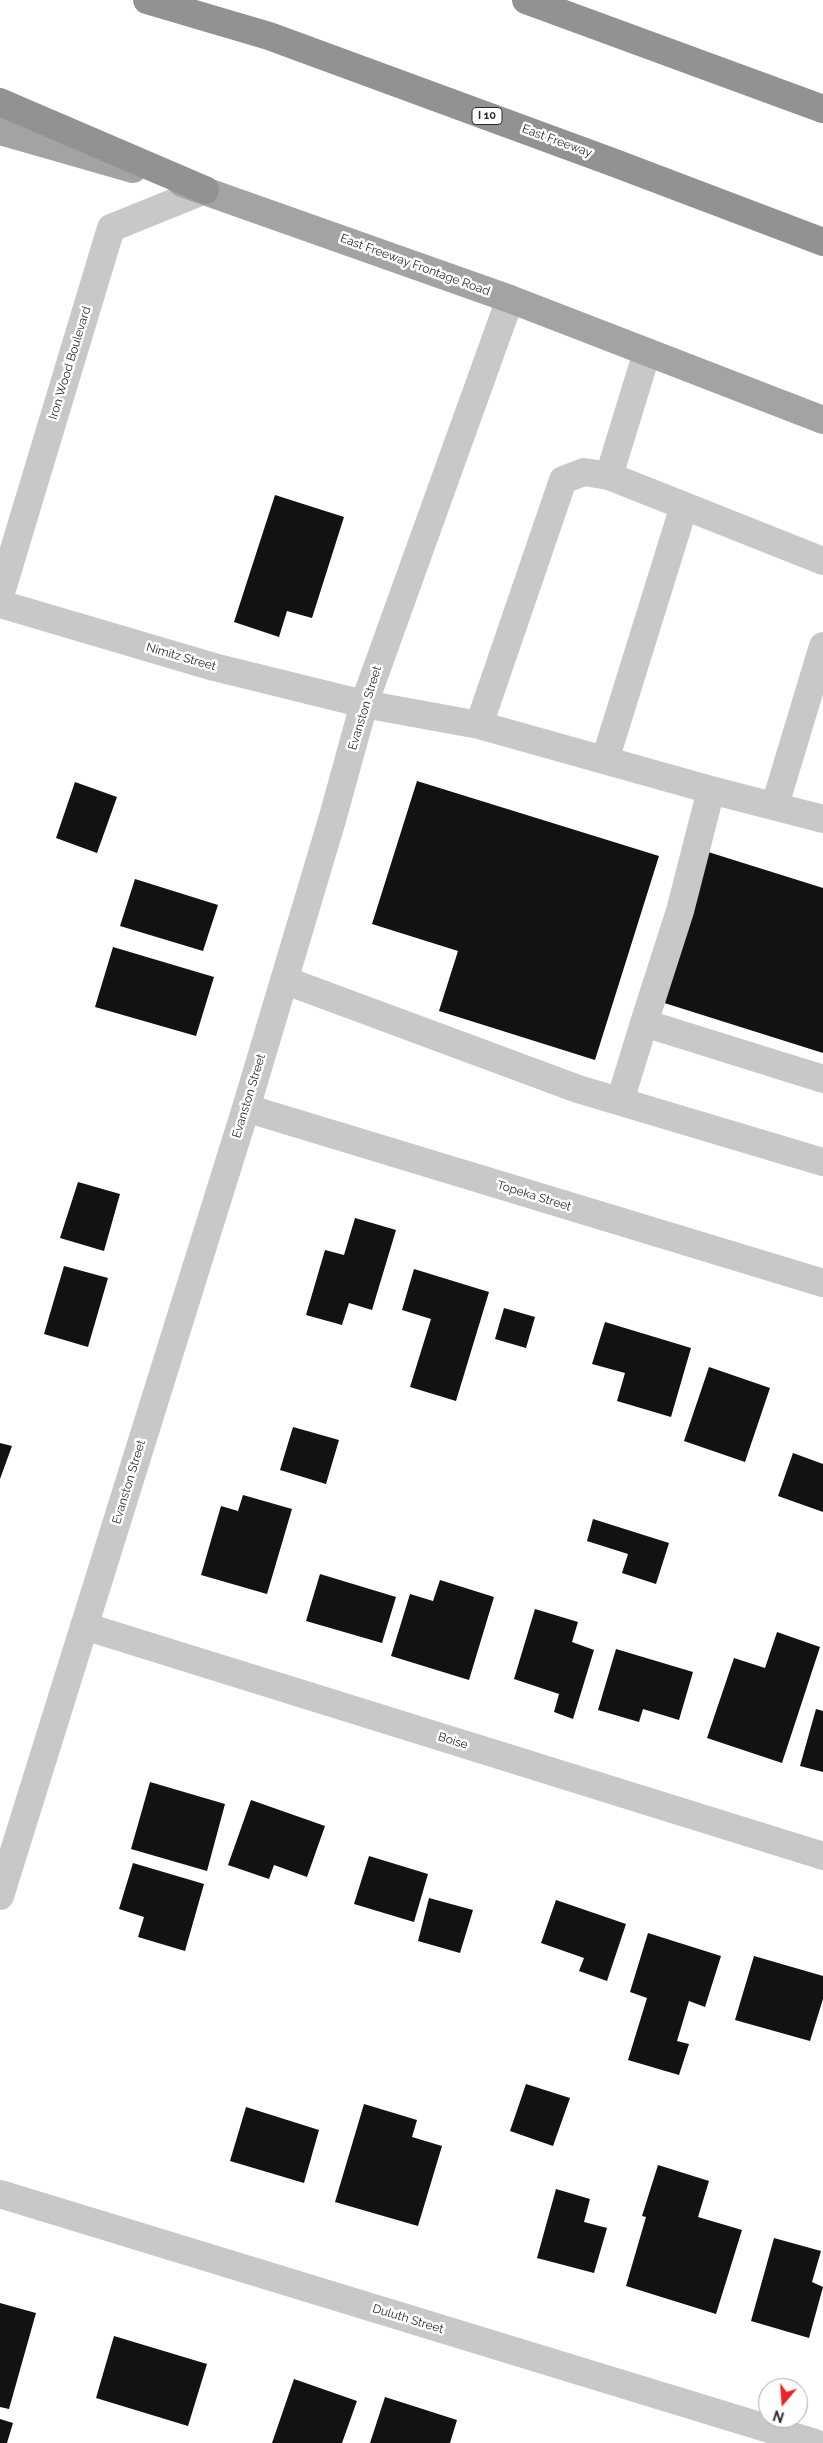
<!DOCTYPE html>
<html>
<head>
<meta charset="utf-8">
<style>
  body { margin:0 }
  #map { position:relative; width:823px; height:2443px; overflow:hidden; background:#fff; font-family:Raleway,sans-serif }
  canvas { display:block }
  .north { position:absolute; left:758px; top:2378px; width:50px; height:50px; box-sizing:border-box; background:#fff; border:1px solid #aaa; border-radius:50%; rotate:198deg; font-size:14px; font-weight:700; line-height:20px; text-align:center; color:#2b2b2b }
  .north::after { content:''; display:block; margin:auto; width:18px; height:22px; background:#ec2424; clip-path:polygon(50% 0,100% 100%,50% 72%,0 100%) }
</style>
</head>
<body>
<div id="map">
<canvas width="823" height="2443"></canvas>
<div class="north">N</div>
</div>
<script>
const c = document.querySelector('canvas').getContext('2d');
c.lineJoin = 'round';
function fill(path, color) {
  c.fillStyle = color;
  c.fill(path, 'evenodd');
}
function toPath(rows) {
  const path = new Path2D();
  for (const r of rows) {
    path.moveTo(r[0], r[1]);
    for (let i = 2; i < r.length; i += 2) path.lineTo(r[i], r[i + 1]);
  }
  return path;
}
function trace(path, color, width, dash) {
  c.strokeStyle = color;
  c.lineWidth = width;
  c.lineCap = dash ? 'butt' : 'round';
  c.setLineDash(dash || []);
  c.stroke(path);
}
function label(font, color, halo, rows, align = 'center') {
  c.font = font + ' Raleway,sans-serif';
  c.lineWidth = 5;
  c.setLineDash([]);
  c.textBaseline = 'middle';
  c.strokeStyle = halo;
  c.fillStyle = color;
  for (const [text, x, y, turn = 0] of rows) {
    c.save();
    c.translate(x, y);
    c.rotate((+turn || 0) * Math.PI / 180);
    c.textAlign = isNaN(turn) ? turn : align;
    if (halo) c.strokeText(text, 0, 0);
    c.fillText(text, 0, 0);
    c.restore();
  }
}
fill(toPath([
  [275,495,344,517,312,618,287,611,279,637,234,622],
  [417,781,659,856,595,1060,439,1011,458,951,372,924],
  [75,782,117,797,97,853,56,838],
  [705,851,823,888,823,1053,658,1001],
  [135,879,218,905,203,951,120,926],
  [113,947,214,977,196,1036,95,1007],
  [78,1182,120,1194,104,1251,60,1238],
  [355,1218,396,1230,372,1310,349,1303,342,1325,306,1315,325,1250,344,1255],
  [64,1266,108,1278,88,1347,44,1334],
  [414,1269,489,1292,456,1401,410,1387,431,1319,402,1310],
  [504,1308,535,1317,526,1348,495,1339],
  [605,1322,691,1348,671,1417,617,1401,625,1373,592,1364],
  [709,1367,770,1388,745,1462,684,1441],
  [293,1427,339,1440,326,1484,280,1470],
  [0,1443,12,1446,0,1479],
  [793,1453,823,1464,823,1512,778,1496],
  [243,1495,292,1509,267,1594,201,1575,221,1506,238,1511],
  [593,1519,669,1543,656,1584,622,1573,628,1554,587,1541],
  [320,1574,396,1597,382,1643,306,1621],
  [440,1580,494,1597,469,1680,391,1656,410,1594,433,1601],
  [535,1609,578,1622,572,1642,594,1650,573,1719,554,1712,559,1694,514,1679],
  [777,1632,820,1647,782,1763,707,1738,734,1658,765,1668],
  [616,1649,693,1672,679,1720,643,1709,639,1722,598,1710],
  [816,1709,823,1711,823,1772,800,1766],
  [150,1782,225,1804,207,1871,131,1849],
  [251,1800,325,1826,307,1877,274,1865,269,1879,228,1865],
  [369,1856,428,1874,414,1922,354,1904],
  [133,1863,204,1884,185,1951,138,1937,144,1917,119,1909],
  [429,1898,473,1910,460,1953,418,1941],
  [556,1900,626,1924,607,1981,579,1971,584,1958,541,1943],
  [648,1933,721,1956,705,2007,689,2001,677,2041,689,2044,679,2075,628,2060,647,1998,630,1992],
  [754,1956,823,1976,823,1999,810,2041,735,2020],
  [526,2084,570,2098,553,2146,510,2131],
  [364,2104,417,2120,412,2137,442,2146,418,2226,335,2202],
  [246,2107,319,2130,304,2183,230,2161],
  [658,2165,709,2181,698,2217,742,2230,716,2314,626,2286,646,2217,642,2216],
  [556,2189,590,2199,584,2222,607,2228,594,2273,537,2258],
  [774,2238,821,2251,812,2282,823,2287,809,2338,751,2321],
  [0,2303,36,2313,9,2409,0,2407],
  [114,2336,207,2364,188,2426,96,2398],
  [294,2379,357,2401,342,2443,272,2443],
  [385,2397,457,2420,450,2443,370,2443],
  [0,2419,13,2423,7,2443,0,2443]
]), '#121212');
trace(toPath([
  [647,352,609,476,823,561],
  [0,596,111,228,205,190],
  [0,604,214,667,364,704,479,725,711,790,823,819],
  [479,725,563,480,584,472,609,476],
  [605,760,684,506],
  [775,805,823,646],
  [284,980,578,1089,823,1162],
  [644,1023,680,911,711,790],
  [620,1101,644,1023,823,1079],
  [246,1108,823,1283],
  [84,1626,823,1856],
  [0,1896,246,1108,332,820,364,704,510,299],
  [0,2194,815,2443]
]), '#c8c8c8', 28);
trace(toPath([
  [0,131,133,169],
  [182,183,510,299,823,420]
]), '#a3a3a3', 28);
trace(toPath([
  [147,0,269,36,612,162,823,242],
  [526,0,823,109],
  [0,102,205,190]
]), '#929292', 28);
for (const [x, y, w] of [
  [487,116,30]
]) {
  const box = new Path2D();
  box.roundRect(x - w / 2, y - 8.5, w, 17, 4);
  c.fillStyle = '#fff';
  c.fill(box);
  trace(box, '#2b2b2b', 1);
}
label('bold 11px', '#2b2b2b', null, [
  ["I 10",487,116]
]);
label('12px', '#2b2b2b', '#fff', [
  ["East Freeway",557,141,20],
  ["East Freeway Frontage Road",415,265,20],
  ["Iron Wood Boulevard",70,363,-73],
  ["Nimitz Street",181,657,16],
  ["Evanston Street",365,708,-73],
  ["Evanston Street",249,1096,-73],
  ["Topeka Street",534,1196,17],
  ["Evanston Street",129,1482,-73],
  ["Boise",453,1741,17],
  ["Duluth Street",408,2319,17]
]);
</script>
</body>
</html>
